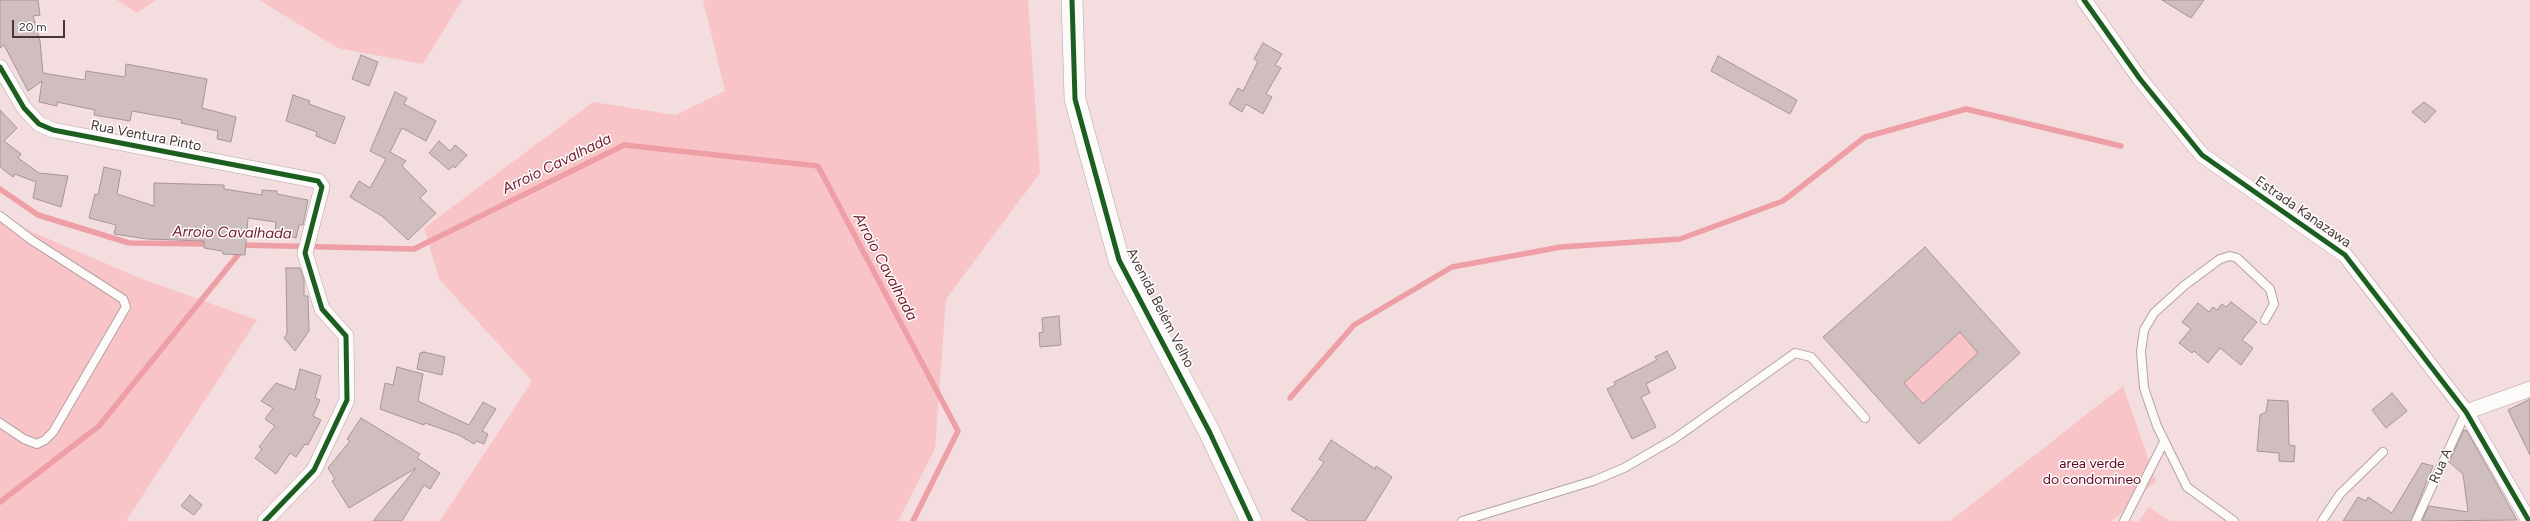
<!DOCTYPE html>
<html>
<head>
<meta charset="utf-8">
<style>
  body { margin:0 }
  #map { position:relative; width:2530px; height:521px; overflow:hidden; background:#f4ddde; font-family:Figtree,sans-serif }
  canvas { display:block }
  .scale { position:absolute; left:12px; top:20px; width:53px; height:18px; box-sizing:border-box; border:2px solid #463637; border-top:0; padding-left:5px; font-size:12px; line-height:14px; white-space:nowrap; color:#463637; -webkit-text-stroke:3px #fff; paint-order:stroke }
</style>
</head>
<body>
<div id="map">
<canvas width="2530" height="521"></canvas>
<div class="scale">20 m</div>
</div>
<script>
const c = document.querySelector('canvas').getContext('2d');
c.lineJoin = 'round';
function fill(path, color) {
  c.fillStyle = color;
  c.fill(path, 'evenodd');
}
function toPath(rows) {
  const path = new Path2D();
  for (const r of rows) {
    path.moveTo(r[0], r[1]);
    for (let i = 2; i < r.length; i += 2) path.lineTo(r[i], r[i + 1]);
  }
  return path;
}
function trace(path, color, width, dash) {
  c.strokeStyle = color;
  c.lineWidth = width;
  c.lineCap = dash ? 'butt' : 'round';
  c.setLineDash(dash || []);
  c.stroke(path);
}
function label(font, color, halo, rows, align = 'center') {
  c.font = font + ' Figtree,sans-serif';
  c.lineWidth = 3;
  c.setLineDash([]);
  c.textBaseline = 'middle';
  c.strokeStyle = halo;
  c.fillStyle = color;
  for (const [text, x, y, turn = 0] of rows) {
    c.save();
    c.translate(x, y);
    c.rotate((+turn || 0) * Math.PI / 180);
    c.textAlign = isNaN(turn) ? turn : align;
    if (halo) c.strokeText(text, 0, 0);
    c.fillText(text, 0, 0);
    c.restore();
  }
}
fill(toPath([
  [117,0,156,0,137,13],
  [259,0,462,0,423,64,338,48],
  [703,0,1028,0,1040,173,946,299,935,449,898,521,440,521,532,381,439,279,424,228,593,102,676,115,725,91],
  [0,218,142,279,257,320,126,521,0,521],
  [1960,332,1978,353,1923,404,1904,383],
  [2123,386,2156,481,2117,517,2111,521,1950,521],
  [2149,507,2170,521,2139,521]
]), '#f8c4c7');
trace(toPath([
  [0,189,38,215,129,243,211,244],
  [240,245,414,249,624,145,818,166,958,431,913,521],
  [1290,398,1354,325,1452,267,1561,247,1680,239,1783,201,1865,137,1966,109,2121,146],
  [0,502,99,426,242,250]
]), '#ed9fa5', 5.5);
const building = toPath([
  [0,0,38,0,40,15,33,16,40,41,43,73,85,80,86,71,125,77,126,64,207,79,202,108,236,117,231,142,217,139,218,131,181,123,182,120,132,111,130,121,94,115,95,110,57,102,57,106,39,102,42,81,28,91,4,45,0,48,0,0],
  [2162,0,2204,0,2191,18,2162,0],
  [1263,43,1282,54,1275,65,1281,68,1266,94,1272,97,1263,114,1246,104,1242,112,1229,104,1238,88,1243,91,1258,61,1254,59,1263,43],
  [361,55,378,62,369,86,352,79,361,55],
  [1718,56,1797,100,1790,114,1711,71,1718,56],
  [395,92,407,98,404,104,436,121,426,141,402,128,390,152,406,161,402,166,427,191,420,198,436,213,408,240,382,216,350,197,359,181,370,188,386,159,370,151,395,92],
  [293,95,310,101,309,104,345,117,335,144,316,136,317,132,286,121,293,95],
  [2424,102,2436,111,2425,123,2412,112,2424,102],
  [0,110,17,128,4,141,21,154,18,158,39,173,68,176,61,207,33,198,36,182,15,174,13,177,0,167,0,110],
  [439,141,450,151,455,145,467,155,455,168,453,166,449,170,429,153,439,141],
  [104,167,121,171,117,194,154,206,154,183,224,185,224,189,262,195,262,190,277,191,277,194,308,200,303,225,299,225,296,238,275,232,276,222,248,218,245,255,223,254,222,251,204,248,204,241,147,239,114,234,116,225,89,218,95,194,98,195,104,167],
  [1925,247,2020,353,1919,444,1823,337,1925,247],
  [1960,332,1978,353,1923,404,1904,383,1960,332],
  [286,268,300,268,304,279,304,296,308,296,309,331,295,351,284,338,287,334,286,268],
  [2231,302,2257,322,2242,340,2253,348,2241,365,2220,348,2208,363,2194,351,2192,353,2179,343,2191,329,2182,322,2198,303,2209,312,2213,307,2217,310,2222,304,2226,307,2231,302],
  [1059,316,1061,345,1040,347,1039,333,1043,332,1042,318,1059,316],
  [1667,351,1676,368,1646,384,1650,393,1641,397,1656,427,1632,439,1607,389,1615,385,1614,382,1657,360,1655,357,1667,351],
  [424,352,445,357,442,375,417,369,420,353,424,352],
  [397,367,423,374,418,401,469,425,483,402,496,409,482,431,488,434,484,444,476,441,474,444,459,435,425,423,424,425,380,409,385,383,393,385,397,367],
  [300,369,321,376,315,398,320,400,313,416,321,420,308,445,305,444,296,457,290,453,276,474,255,458,262,449,259,447,275,426,265,419,273,408,261,401,276,383,295,390,300,369],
  [2392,393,2407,411,2386,428,2372,410,2392,393],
  [2530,399,2530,455,2508,410,2530,399],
  [2268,400,2288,401,2289,445,2295,446,2294,462,2279,461,2279,453,2257,451,2260,415,2266,412,2268,400],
  [361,418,420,454,417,458,440,473,430,489,424,485,402,521,373,521,416,468,349,508,332,481,335,479,328,468,350,441,347,439,361,418],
  [2464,430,2467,431,2517,520,2422,521,2429,506,2468,512,2463,474,2449,462,2464,430],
  [1331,440,1375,469,1376,466,1392,477,1365,521,1309,521,1291,510,1324,462,1319,459,1331,440],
  [2422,463,2433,466,2411,521,2343,521,2358,497,2366,501,2368,497,2392,513,2422,463],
  [190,495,202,505,194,515,181,506,190,495]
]);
fill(building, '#d0bebf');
trace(building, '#a69596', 1);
const service = toPath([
  [0,216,33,241,123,299,126,307,53,432,45,440,37,444,24,439,0,423],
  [1462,521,1593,481,1624,468,1674,439,1795,353,1811,357,1865,418],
  [2124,521,2164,442],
  [2234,521,2187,487,2157,426,2144,388,2141,352,2144,330,2154,313,2185,285,2220,259,2230,256,2237,258,2270,289,2274,304,2265,320],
  [2322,521,2340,494,2383,452],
  [2416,521,2466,412]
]);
const minor = toPath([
  [2084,0,2140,79,2202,155,2345,255,2466,412,2529,521],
  [0,67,24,108,39,124,53,130,318,181,322,187,305,253,322,309,346,336,347,400,314,470,265,521],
  [2466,412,2530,389]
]);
const secondary = toPath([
  [1072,0,1075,99,1119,260,1210,433,1251,521]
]);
trace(service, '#b4a3a3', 10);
trace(minor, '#b4a3a3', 16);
trace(secondary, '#b4a3a3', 22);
trace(service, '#fdfafa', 8);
trace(minor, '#fdfafa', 15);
trace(secondary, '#fdfafa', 21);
trace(toPath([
  [1072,0,1075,99,1119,260,1210,433,1251,521],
  [2084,0,2140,79,2202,155,2345,255,2466,412,2529,521],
  [0,67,24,108,39,124,53,130,318,181,322,187,305,253,322,309,346,336,347,400,314,470,265,521]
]), '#1b5e20', 5);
label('14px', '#463637', '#fff', [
  ["Rua Ventura Pinto",146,136,11],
  ["Estrada Kanazawa",2303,212,35],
  ["Avenida Belém Velho",1160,308,63],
  ["Rua A",2441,466,-66]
]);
label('14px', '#62031c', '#fff', [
  ["area verde",2092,464],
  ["do condomineo",2092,480]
]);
label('italic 15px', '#721729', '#fff', [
  ["Arroio Cavalhada",557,164,-26],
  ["Arroio Cavalhada",232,233,1],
  ["Arroio Cavalhada",885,267,62]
]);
</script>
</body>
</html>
